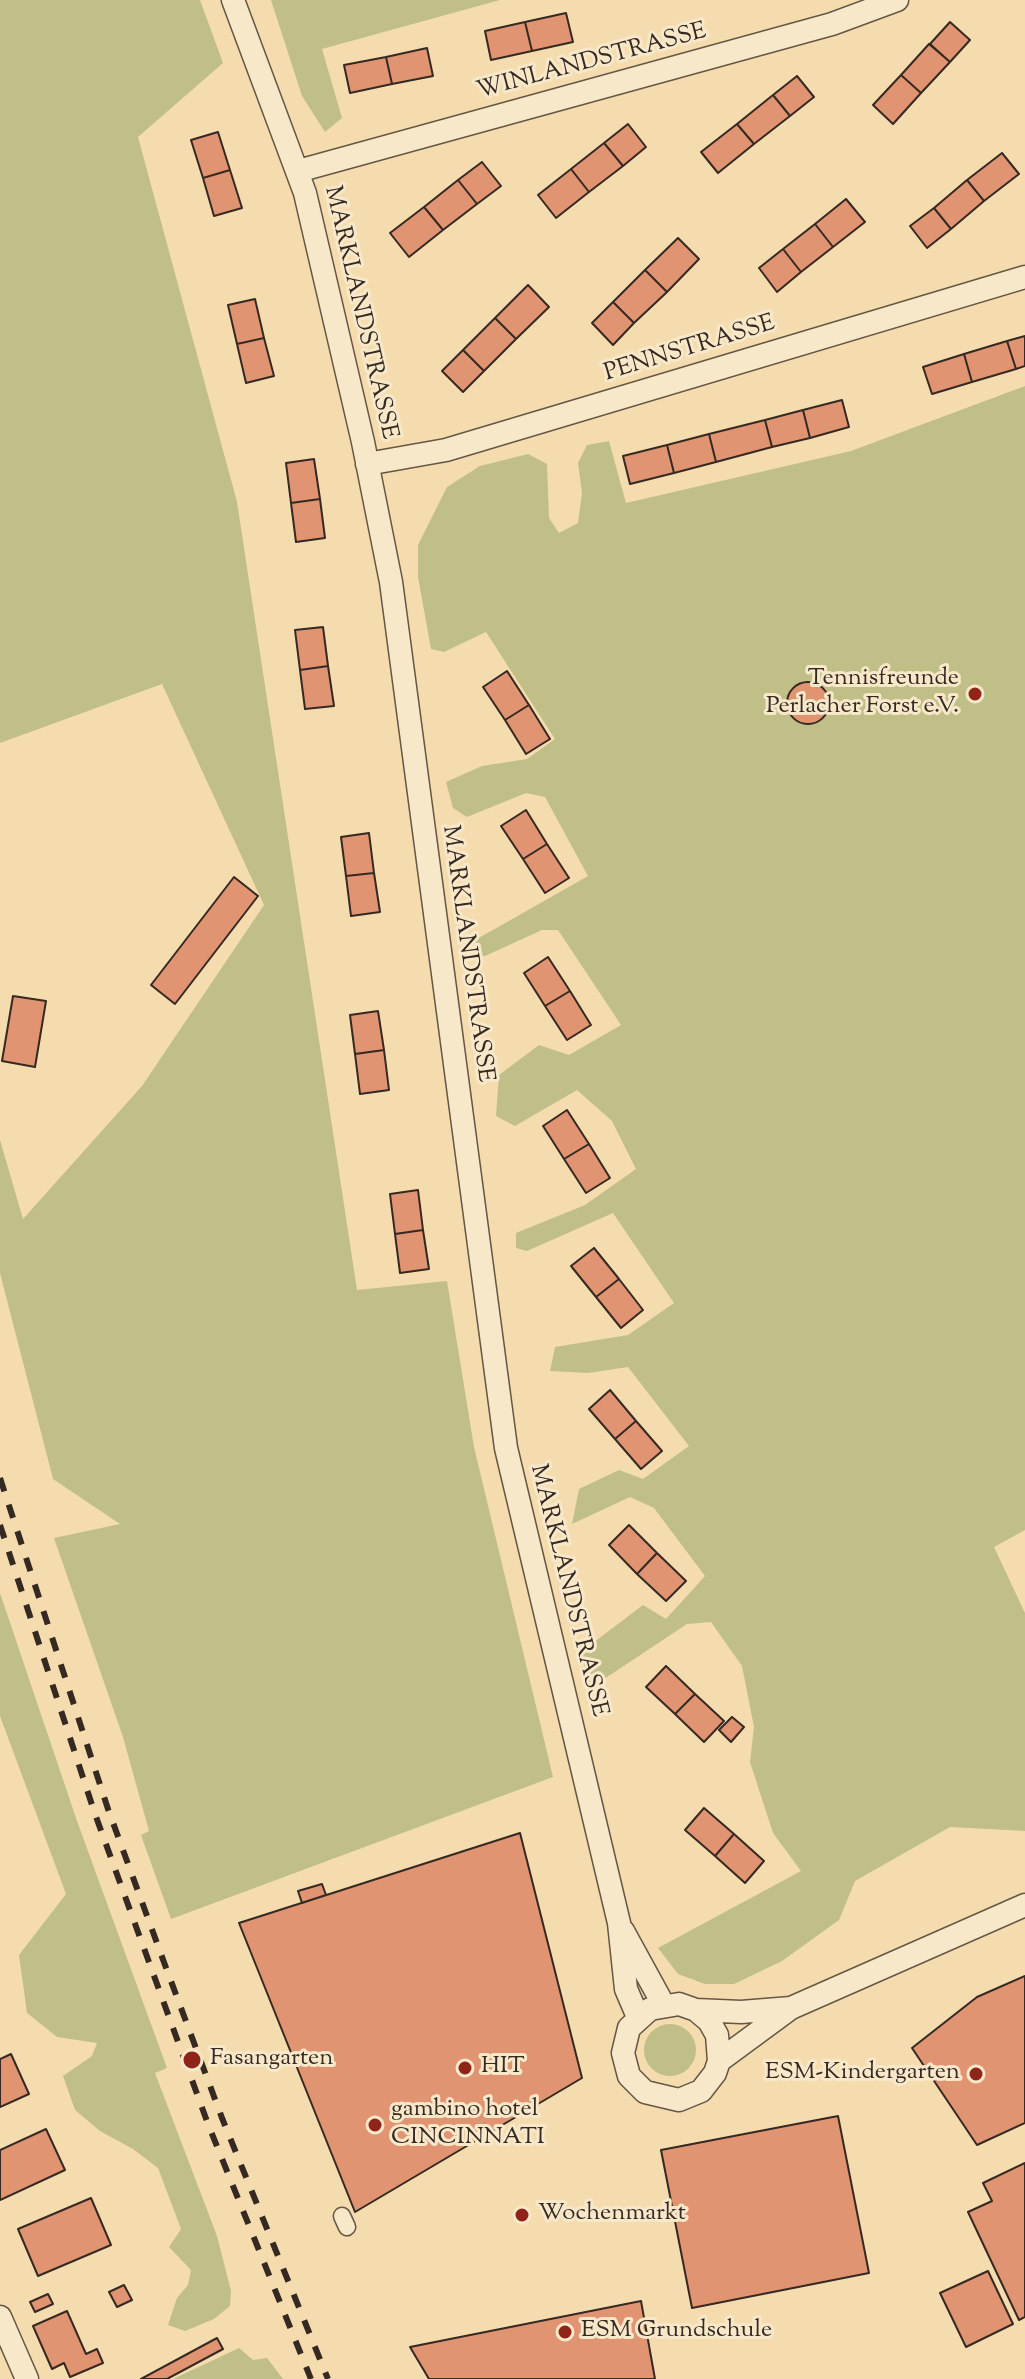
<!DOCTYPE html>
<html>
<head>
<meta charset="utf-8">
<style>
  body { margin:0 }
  canvas { display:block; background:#f4dcae }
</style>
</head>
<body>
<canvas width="1025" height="2379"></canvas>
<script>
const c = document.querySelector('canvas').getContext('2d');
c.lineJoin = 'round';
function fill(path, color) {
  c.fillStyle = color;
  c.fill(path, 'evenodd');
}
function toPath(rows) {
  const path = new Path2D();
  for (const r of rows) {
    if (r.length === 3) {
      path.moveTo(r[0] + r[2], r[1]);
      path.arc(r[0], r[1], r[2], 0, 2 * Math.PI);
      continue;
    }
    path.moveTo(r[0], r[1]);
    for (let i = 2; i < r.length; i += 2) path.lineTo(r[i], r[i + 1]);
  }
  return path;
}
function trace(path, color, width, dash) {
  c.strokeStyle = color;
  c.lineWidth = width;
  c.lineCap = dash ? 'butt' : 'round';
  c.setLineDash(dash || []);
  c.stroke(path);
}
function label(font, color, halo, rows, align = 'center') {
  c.font = font + ' "Sorts Mill Goudy",serif';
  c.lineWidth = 6;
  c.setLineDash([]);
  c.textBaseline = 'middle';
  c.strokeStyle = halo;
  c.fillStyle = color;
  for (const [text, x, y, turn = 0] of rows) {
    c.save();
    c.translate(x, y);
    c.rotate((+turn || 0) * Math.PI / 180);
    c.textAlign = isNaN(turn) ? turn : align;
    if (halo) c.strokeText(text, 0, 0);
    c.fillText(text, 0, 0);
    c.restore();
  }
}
fill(toPath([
  [0,0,200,0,223,63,138,137,237,502,357,1290,447,1281,474,1447,553,1777,171,1919,141,1835,149,1831,123,1737,54,1538,120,1524,53,1479,0,1273,0,1140,23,1219,142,1086,264,905,162,684,0,743],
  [271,0,500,0,322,49,342,118,325,132,302,96],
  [1025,386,1025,1530,994,1547,1025,1613,1025,1831,950,1827,855,1881,839,1920,782,1961,734,1984,705,1984,678,1974,658,1948,801,1871,773,1833,750,1762,754,1727,742,1666,711,1622,687,1624,589,1689,581,1652,643,1605,666,1619,705,1576,654,1508,630,1497,572,1524,579,1489,619,1470,643,1479,689,1446,628,1367,588,1373,550,1371,555,1347,628,1335,674,1303,613,1213,527,1251,516,1248,516,1233,585,1205,636,1169,612,1121,577,1090,515,1126,496,1116,499,1075,539,1045,569,1055,621,1025,558,930,542,930,485,956,472,954,477,939,588,876,545,797,526,793,467,817,453,808,446,782,482,766,527,759,555,739,486,632,444,652,431,649,418,577,418,545,447,487,480,466,528,454,547,464,549,518,559,533,578,523,582,493,578,463,587,445,609,441,626,503,851,451],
  [0,1593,77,1821,167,2068,155,2073,217,2236,231,2291,230,2306,214,2319,185,2331,168,2325,177,2298,188,2285,191,2270,169,2247,181,2229,158,2168,133,2149,100,2131,75,2110,63,2076,92,2056,97,2043,57,2037,27,2013,19,1955,66,1894,0,1716],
  [670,2050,26],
  [239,2348,253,2360,267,2358,283,2379,173,2379]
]), '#c0bf87');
const building = toPath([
  [566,13,573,42,532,51,525,22,566,13],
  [525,22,532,51,491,60,485,31,525,22],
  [950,22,970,40,950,62,930,44,950,22],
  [929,44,950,62,921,93,901,75,929,44],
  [427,48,433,76,392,84,386,57,427,48],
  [386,57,392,84,350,93,344,65,386,57],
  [901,75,921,93,893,124,873,105,901,75],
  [797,76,814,97,790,116,773,95,797,76],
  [773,95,790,116,754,144,737,124,773,95],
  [628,124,646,147,623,166,604,143,628,124],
  [737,124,754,144,718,173,701,152,737,124],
  [218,132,230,170,203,178,191,140,218,132],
  [604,143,623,166,589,192,571,169,604,143],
  [1002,153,1019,174,984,201,967,180,1002,153],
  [482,162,501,186,477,204,458,180,482,162],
  [571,169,589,192,556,218,538,195,571,169],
  [230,170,242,208,214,216,203,178,230,170],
  [458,180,477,204,443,230,424,207,458,180],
  [967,180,984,201,951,229,934,208,967,180],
  [846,199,865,222,833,247,815,224,846,199],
  [424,207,443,230,409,257,390,233,424,207],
  [934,208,951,229,927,248,910,226,934,208],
  [815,224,833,247,801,272,783,249,815,224],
  [678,238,699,259,667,292,645,270,678,238],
  [783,249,801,272,777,292,759,268,783,249],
  [645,270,667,292,634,323,613,302,645,270],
  [528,285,549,307,516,339,495,318,528,285],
  [255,299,264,338,237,344,228,305,255,299],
  [613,302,634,323,613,345,592,323,613,302],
  [495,318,516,339,484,371,463,350,495,318],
  [1025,336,1025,366,1016,369,1007,341,1025,336],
  [264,338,274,376,246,383,237,344,264,338],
  [1007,341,1016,369,972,382,964,354,1007,341],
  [463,350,484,371,463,392,442,371,463,350],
  [964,354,972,382,932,394,923,367,964,354],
  [842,400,849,427,810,438,803,410,842,400],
  [803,410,810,438,772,447,765,420,803,410],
  [765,420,772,447,716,462,709,434,765,420],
  [709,434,716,462,674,473,667,445,709,434],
  [667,445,674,473,630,484,623,456,667,445],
  [314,459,320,499,291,503,286,463,314,459],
  [320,499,325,538,296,542,291,503,320,499],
  [323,627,328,666,300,670,295,630,323,627],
  [328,666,334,706,305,709,300,670,328,666],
  [507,671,529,705,505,720,483,687,507,671],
  [808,703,21],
  [529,705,550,739,526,754,505,720,529,705],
  [526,810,547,844,523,859,501,826,526,810],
  [369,833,374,873,346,876,341,837,369,833],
  [547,844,569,878,545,893,523,859,547,844],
  [374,873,380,912,351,916,346,876,374,873],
  [234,877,258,896,175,1004,151,985,234,877],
  [548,957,570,991,545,1006,524,973,548,957],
  [570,991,591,1025,567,1040,545,1006,570,991],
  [13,996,46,1001,35,1067,2,1061,13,996],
  [378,1011,384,1050,355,1054,350,1015,378,1011],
  [384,1050,389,1090,360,1094,355,1054,384,1050],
  [567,1110,589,1144,564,1159,543,1126,567,1110],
  [589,1144,610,1178,586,1193,564,1159,589,1144],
  [418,1190,423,1230,395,1234,390,1194,418,1190],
  [423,1230,429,1269,400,1273,395,1234,423,1230],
  [594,1248,619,1279,596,1297,571,1266,594,1248],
  [619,1279,643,1310,621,1328,596,1297,619,1279],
  [610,1390,636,1421,615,1439,589,1409,610,1390],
  [636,1421,662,1451,641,1469,615,1439,636,1421],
  [629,1525,657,1553,637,1574,609,1545,629,1525],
  [657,1553,686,1581,666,1601,637,1574,657,1553],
  [666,1666,695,1694,675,1714,646,1687,666,1666],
  [695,1694,724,1721,704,1742,675,1714,695,1694],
  [732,1717,744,1727,731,1742,719,1730,732,1717],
  [704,1808,734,1834,715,1856,685,1830,704,1808],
  [520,1833,582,2078,355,2212,239,1923,520,1833],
  [734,1834,764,1861,745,1883,715,1856,734,1834],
  [322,1884,326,1895,302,1903,298,1891,322,1884],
  [1025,1976,1025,2123,977,2145,912,2048,977,1997,1025,1976],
  [11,2054,29,2094,0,2107,0,2059,11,2054],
  [838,2116,869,2273,692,2308,661,2150,838,2116],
  [46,2129,65,2170,0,2200,0,2150,46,2129],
  [1025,2163,1025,2317,1019,2320,968,2212,992,2201,983,2183,1025,2163],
  [91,2198,111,2245,38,2276,18,2229,91,2198],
  [988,2271,1013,2324,966,2347,940,2293,988,2271],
  [124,2285,132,2300,117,2307,109,2292,124,2285],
  [48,2294,53,2304,35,2312,30,2302,48,2294],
  [641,2301,655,2379,429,2379,410,2347,641,2301],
  [67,2311,86,2354,97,2349,103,2363,70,2377,64,2363,52,2369,33,2326,67,2311],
  [217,2338,223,2349,167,2379,141,2379,217,2338]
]);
fill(building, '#e09472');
trace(building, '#352922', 2);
const pedestrian = toPath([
  [342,2216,347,2227]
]);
const minor = toPath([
  [233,0,305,193,363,442,391,582,506,1448,619,1923,626,1989,638,2017],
  [298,171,832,24,897,0],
  [367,464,446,450,1025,277],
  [623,1931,663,2004],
  [696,2010,709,2021,717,2035,719,2061,715,2073,701,2091,679,2100,645,2092,629,2076,623,2053,629,2028,650,2009,679,2004,696,2010,741,2012,791,2008],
  [719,2061,791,2008,1025,1905],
  [0,2317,27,2379]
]);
trace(pedestrian, '#655645', 19);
trace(minor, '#655645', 25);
trace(pedestrian, '#f8e8ca', 16);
trace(minor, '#f8e8ca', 22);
trace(toPath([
  [0,1478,108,1809,165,1965,222,2118,328,2379],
  [0,1525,95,1814,165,2006,208,2124,311,2379]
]), '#352922', 6, [14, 14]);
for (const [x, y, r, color] of [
  [975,694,8,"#8f2418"],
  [192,2060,10,"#8f2418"],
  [465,2068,8,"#8f2418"],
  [976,2074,8,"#8f2418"],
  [375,2125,8,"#8f2418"],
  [522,2215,8,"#8f2418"],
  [565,2332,8,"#8f2418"]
]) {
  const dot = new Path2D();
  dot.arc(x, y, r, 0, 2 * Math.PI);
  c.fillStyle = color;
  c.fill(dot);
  trace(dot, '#f8e8ca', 3);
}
label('24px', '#352922', '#f8e8ca', [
  ["WINLANDSTRASSE",592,63,-15],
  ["MARKLANDSTRASSE",359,313,77],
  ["PENNSTRASSE",690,350,-17],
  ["MARKLANDSTRASSE",466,954,82],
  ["MARKLANDSTRASSE",567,1591,76]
]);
label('24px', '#352922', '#f8e8ca', [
  ["Tennisfreunde",959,680,"right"],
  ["Perlacher Forst e.V.",959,708,"right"],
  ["Fasangarten",210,2060],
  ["HIT",481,2068],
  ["ESM-Kindergarten",960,2074,"right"],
  ["gambino hotel",391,2111],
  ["CINCINNATI",391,2139],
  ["Wochenmarkt",538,2215],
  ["ESM Grundschule",581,2332]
], 'left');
</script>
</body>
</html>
